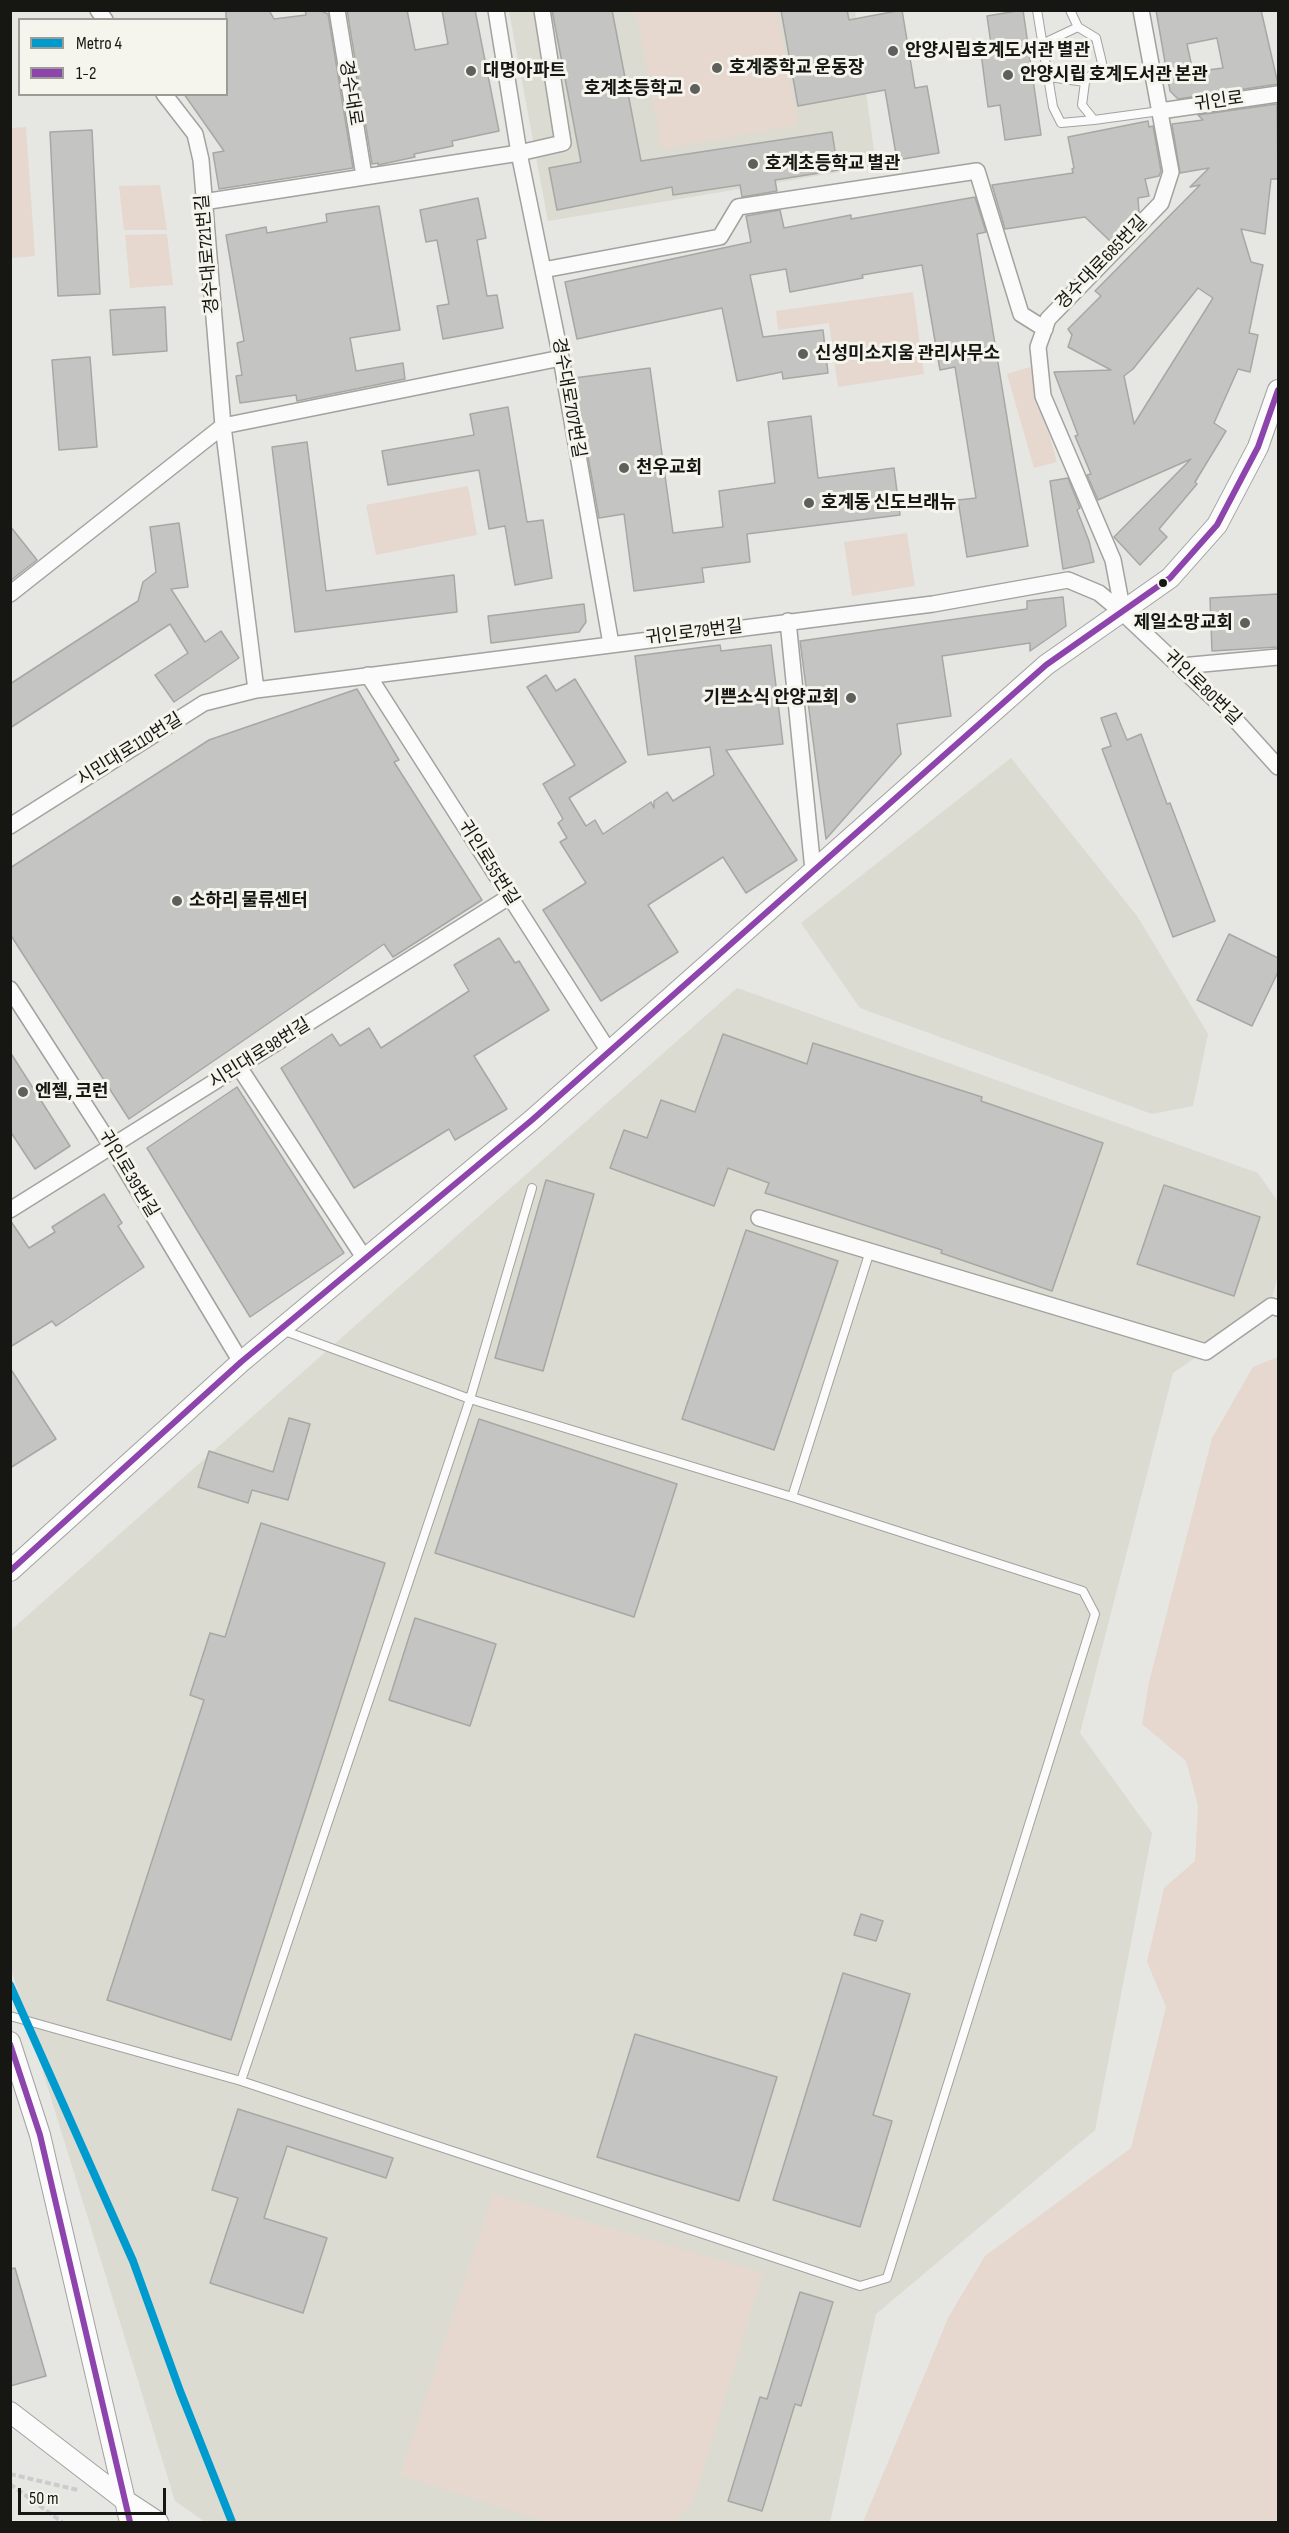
<!DOCTYPE html>
<html>
<head>
<meta charset="utf-8">
<style>
  body { margin:0 }
  #map { position:relative; width:1289px; height:2533px; overflow:hidden; background:#e6e6e2; font-family:"Sofia Sans Condensed",sans-serif }
  canvas { display:block }
  .frame { position:absolute; inset:0; border:12px solid #161613; pointer-events:none }
  .legend { position:absolute; left:18px; top:18px; width:210px; height:78px; box-sizing:border-box; background:#f5f5ed; border:2px solid #9c9c96; margin:0; padding:8px 10px; list-style:none; font-size:18px; color:#161613 }
  .legend li { display:flex; align-items:center; gap:12px; height:30px }
  .legend b { width:30px; border:2px solid #9c9c96 }
  .scale { position:absolute; left:18px; top:2488px; width:148px; height:27px; box-sizing:border-box; border:3px solid #161613; border-top:0; padding-left:8px; font-size:18px; line-height:21px; white-space:nowrap; color:#161613; -webkit-text-stroke:4px #f5f5ed; paint-order:stroke }
</style>
</head>
<body>
<div id="map">
<canvas width="1289" height="2533"></canvas>
<div class="frame"></div>
<ul class="legend">
<li><b style="height:8px;background:#009bce"></b>Metro 4</li>
<li><b style="height:8px;background:#8e44ad"></b>1-2</li>
</ul>
<div class="scale">50 m</div>
</div>
<script>
const c = document.querySelector('canvas').getContext('2d');
c.lineJoin = 'round';
function fill(path, color) {
  c.fillStyle = color;
  c.fill(path, 'evenodd');
}
function toPath(rows) {
  const path = new Path2D();
  for (const r of rows) {
    path.moveTo(r[0], r[1]);
    for (let i = 2; i < r.length; i += 2) path.lineTo(r[i], r[i + 1]);
  }
  return path;
}
function trace(path, color, width, dash) {
  c.strokeStyle = color;
  c.lineWidth = width;
  c.lineCap = dash ? 'butt' : 'round';
  c.setLineDash(dash || []);
  c.stroke(path);
}
function label(font, color, halo, rows, align = 'center') {
  c.font = font + ' "Sofia Sans Condensed","Noto Sans KR",sans-serif';
  c.lineWidth = 6;
  c.setLineDash([]);
  c.textBaseline = 'middle';
  c.strokeStyle = halo;
  c.fillStyle = color;
  for (const [text, x, y, turn = 0] of rows) {
    c.save();
    c.translate(x, y);
    c.rotate((+turn || 0) * Math.PI / 180);
    c.textAlign = isNaN(turn) ? turn : align;
    if (halo) c.strokeText(text, 0, 0);
    c.fillText(text, 0, 0);
    c.restore();
  }
}
fill(toPath([
  [509,11,855,11,876,166,548,221],
  [1011,758,1137,916,1208,1034,1193,1106,1152,1114,860,1008,801,923],
  [737,988,1258,1173,1278,1202,1278,1274,1270,1306,1173,1373,1080,1733,1152,1833,1095,2130,876,2314,830,2522,205,2522,175,2501,11,1968,10,1631]
]), '#dbdbd1');
fill(toPath([
  [636,11,777,11,798,125,662,149],
  [26,127,35,256,11,258,11,128],
  [160,185,167,230,124,230,119,186],
  [167,234,173,285,130,288,125,235],
  [913,292,924,374,838,387,829,323,778,330,776,311],
  [1030,367,1057,462,1034,468,1007,374],
  [468,486,477,535,376,555,366,505],
  [907,533,915,586,852,596,844,542],
  [1278,1357,1278,2522,863,2522,949,2316,985,2256,1131,2148,1166,2007,1147,1962,1164,1888,1195,1861,1198,1805,1186,1761,1142,1724,1149,1682,1212,1438,1253,1367],
  [493,2194,763,2273,694,2500,675,2522,548,2522,400,2475]
]), '#e6d8cf');
const building = toPath([
  [226,10,269,10,274,19,306,15,305,10,319,10,328,14,353,168,219,189,213,153,224,151,184,94,226,94,226,10],
  [347,10,407,10,415,50,448,44,442,10,475,10,499,131,452,141,453,146,414,154,415,157,378,165,378,163,372,164,347,10],
  [552,10,612,10,641,161,832,132,838,170,775,180,777,191,742,197,740,185,673,195,672,187,557,210,549,168,581,162,552,10],
  [781,10,847,10,849,20,902,10,915,88,927,86,939,153,897,160,885,90,798,106,781,10],
  [1023,10,1041,135,1005,140,1000,105,988,107,980,45,991,44,987,16,1023,10],
  [1156,10,1261,10,1278,84,1178,99,1170,91,1156,10],
  [1217,38,1223,68,1193,72,1187,44,1217,38],
  [1277,104,1278,179,1271,179,1265,234,1241,229,1251,262,1263,265,1249,333,1258,335,1250,372,1238,369,1214,423,1226,431,1195,482,1197,484,1159,529,1167,537,1140,565,1114,537,1191,459,1098,500,1087,475,1091,474,1075,436,1078,435,1054,372,1111,370,1068,347,1072,335,1068,329,1101,296,1095,291,1200,185,1190,187,1209,168,1180,173,1172,124,1203,120,1198,115,1277,104],
  [1198,288,1213,298,1134,424,1124,376,1133,369,1198,288],
  [1148,121,1149,127,1153,126,1161,171,1159,176,1145,179,1149,196,1138,198,1139,212,1110,241,1085,217,1005,229,992,185,1073,173,1072,169,1074,168,1068,137,1148,121],
  [92,130,100,294,58,296,50,132,92,130],
  [975,197,986,232,977,234,1028,546,967,557,958,500,976,498,955,367,940,370,922,265,862,275,863,278,790,292,786,269,750,275,763,337,823,330,828,373,783,379,782,372,737,381,722,308,577,339,565,282,751,242,746,216,780,210,784,228,851,215,851,219,975,197],
  [478,198,486,238,477,240,487,296,497,295,503,328,443,339,437,306,449,304,437,240,426,242,420,210,478,198],
  [379,206,400,330,350,338,356,371,403,363,405,379,297,401,296,395,240,403,236,376,242,375,237,343,244,341,226,235,266,227,267,233,327,222,326,214,379,206],
  [165,307,167,351,113,355,110,310,165,307],
  [90,357,97,447,59,450,52,360,90,357],
  [650,368,673,533,723,527,719,491,775,483,768,422,811,416,818,478,894,468,900,515,747,534,750,562,702,568,704,582,634,591,624,514,599,518,574,378,650,368],
  [508,407,527,522,543,520,552,578,515,585,505,526,489,529,479,470,388,485,382,451,474,435,470,414,508,407],
  [307,442,326,591,454,575,457,612,295,632,272,447,307,442],
  [1068,478,1080,508,1077,510,1089,541,1094,562,1063,569,1050,481,1068,478],
  [179,523,188,587,171,589,205,642,221,631,239,658,174,702,155,675,188,653,170,624,10,728,10,684,138,601,143,582,156,572,150,527,179,523],
  [10,526,37,560,10,581,10,526],
  [1278,594,1278,647,1212,651,1210,598,1278,594],
  [1063,597,1066,626,1030,651,1030,643,942,656,951,716,897,724,901,754,826,839,800,641,1027,609,1027,601,1063,597],
  [584,604,586,622,579,632,491,643,488,616,584,604],
  [720,645,721,651,771,645,783,744,726,750,797,860,746,893,723,857,648,905,678,952,601,1001,543,910,586,883,560,842,567,838,558,823,563,819,543,784,575,765,527,687,546,675,556,691,575,679,626,762,569,798,586,826,595,820,603,834,651,802,654,808,654,801,667,792,673,801,714,775,710,747,648,755,635,656,720,645],
  [357,689,399,760,394,762,482,900,393,957,384,944,129,1119,10,934,10,868,209,740,357,689],
  [1116,713,1127,740,1141,734,1167,804,1170,803,1215,921,1173,937,1102,749,1111,746,1101,718,1116,713],
  [1229,934,1278,958,1278,972,1252,1026,1197,1000,1229,934],
  [499,938,515,963,519,961,549,1010,474,1056,507,1109,455,1140,449,1129,354,1188,281,1068,332,1034,340,1046,369,1028,381,1048,469,991,454,965,499,938],
  [723,1034,807,1064,813,1043,982,1097,981,1101,1103,1143,1052,1291,941,1253,942,1250,765,1193,769,1183,728,1168,714,1206,610,1168,624,1130,647,1138,661,1100,695,1112,723,1034],
  [10,1052,70,1146,35,1169,10,1131,10,1052],
  [237,1087,344,1253,250,1317,147,1148,237,1087],
  [546,1180,594,1194,543,1371,495,1358,546,1180],
  [1164,1185,1260,1217,1234,1296,1137,1264,1164,1185],
  [104,1194,122,1223,118,1226,144,1267,56,1326,52,1321,10,1347,10,1220,29,1248,55,1232,52,1227,104,1194],
  [746,1230,838,1261,774,1450,682,1419,746,1230],
  [10,1368,56,1439,10,1468,10,1368],
  [289,1418,310,1424,288,1500,252,1490,248,1503,198,1487,209,1451,273,1472,289,1418],
  [479,1419,677,1484,634,1617,435,1553,479,1419],
  [261,1523,385,1563,231,2040,107,2000,204,1700,190,1695,210,1633,225,1637,261,1523],
  [415,1618,496,1644,470,1726,389,1700,415,1618],
  [861,1914,883,1921,876,1941,854,1935,861,1914],
  [843,1973,910,1994,873,2115,892,2121,860,2227,773,2200,843,1973],
  [635,2034,777,2077,739,2201,597,2157,635,2034],
  [238,2109,393,2158,386,2178,287,2146,264,2218,327,2238,303,2313,210,2283,238,2198,212,2190,238,2109],
  [15,2268,46,2376,10,2386,10,2269,15,2268],
  [800,2292,833,2302,801,2406,795,2404,762,2511,728,2501,760,2397,767,2399,800,2292]
]);
fill(building, '#c4c4c2');
trace(building, '#a7a7a4', 1.5);
const service = toPath([
  [1037,10,1053,107,1061,123,1094,120],
  [1070,10,1078,27,1096,38,1102,63,1085,82,1082,105,1094,120,1160,111],
  [1044,43,1078,27],
  [1049,77,1085,82],
  [792,1497,870,1251],
  [10,2016,241,2081,860,2286,887,2278,1095,1614,1083,1591,792,1497,470,1399,282,1330],
  [241,2081,470,1399,532,1188]
]);
const minor = toPath([
  [98,10,105,20],
  [337,10,364,176],
  [496,10,519,153,561,358,611,644],
  [164,94,195,134,201,160,223,426,256,690],
  [1160,111,1278,94],
  [203,202,519,153,563,143,542,10],
  [543,270,720,237,738,207,977,171,1021,314,1045,329],
  [10,594,223,426,561,358],
  [1123,613,1113,560,1043,396,1038,347,1048,319,1161,203,1171,172,1141,10],
  [788,621,813,870],
  [1181,666,1278,657],
  [368,675,608,1050],
  [10,826,204,703,256,690,933,604,1068,580,1099,593,1123,613,1231,715,1278,767],
  [10,989,112,1147,241,1362],
  [239,1067,365,1259],
  [10,1210,509,897],
  [759,1218,1206,1352,1271,1306,1278,1308]
]);
const tertiary = toPath([
  [10,1571,241,1362,532,1120,1046,665,1170,578,1217,525,1258,447,1278,390],
  [10,2042,40,2135,130,2522],
  [10,2412,126,2501,158,2522]
]);
trace(service, '#a2a29f', 10);
trace(minor, '#a2a29f', 18);
trace(tertiary, '#a2a29f', 22);
trace(toPath([
  [10,2474,78,2490],
  [10,2484,62,2522]
]), '#ccc', 4, [6, 3]);
trace(service, '#fbfbfb', 8);
trace(minor, '#fbfbfb', 15);
trace(tertiary, '#fbfbfb', 20);
trace(toPath([
  [10,1571,241,1362,532,1120,1046,665,1170,578,1217,525,1258,447,1278,390],
  [10,2044,40,2135,130,2522]
]), '#8e44ad', 6);
trace(toPath([
  [10,1985,133,2261,180,2391,232,2522]
]), '#009bce', 8);
for (const [x, y, r, color] of [
  [893,51,6,"#5f5f5b"],
  [717,68,6,"#5f5f5b"],
  [471,71,6,"#5f5f5b"],
  [1008,75,6,"#5f5f5b"],
  [695,89,6,"#5f5f5b"],
  [753,164,6,"#5f5f5b"],
  [803,354,6,"#5f5f5b"],
  [624,468,6,"#5f5f5b"],
  [809,503,6,"#5f5f5b"],
  [1163,583,5,"#161613"],
  [1245,623,6,"#5f5f5b"],
  [851,698,6,"#5f5f5b"],
  [177,901,6,"#5f5f5b"],
  [23,1092,6,"#5f5f5b"]
]) {
  const dot = new Path2D();
  dot.arc(x, y, r, 0, 2 * Math.PI);
  c.fillStyle = color;
  c.fill(dot);
  trace(dot, '#f5f5ed', 2);
}
label('bold 18px', '#161613', '#f5f5ed', [
  ["안양시립호계도서관 별관",905,51],
  ["호계중학교 운동장",729,68],
  ["대명아파트",483,71],
  ["안양시립 호계도서관 본관",1020,75],
  ["호계초등학교",683,89,"right"],
  ["호계초등학교 별관",765,164],
  ["신성미소지움 관리사무소",815,354],
  ["천우교회",636,468],
  ["호계동 신도브래뉴",821,503],
  ["제일소망교회",1233,623,"right"],
  ["기쁜소식 안양교회",839,698,"right"],
  ["소하리 물류센터",189,901],
  ["엔젤, 코런",35,1092]
], 'left');
label('18px', '#161613', '#f5f5ed', [
  ["경수대로",350,93,81],
  ["귀인로",1219,102,-8],
  ["경수대로721번길",208,254,-95],
  ["경수대로685번길",1102,263,-46],
  ["경수대로707번길",568,398,80],
  ["귀인로79번길",694,633,-7],
  ["귀인로80번길",1202,688,44],
  ["시민대로110번길",130,750,-32],
  ["귀인로55번길",488,863,58],
  ["시민대로98번길",260,1054,-32],
  ["귀인로39번길",128,1174,59]
]);
</script>
</body>
</html>
